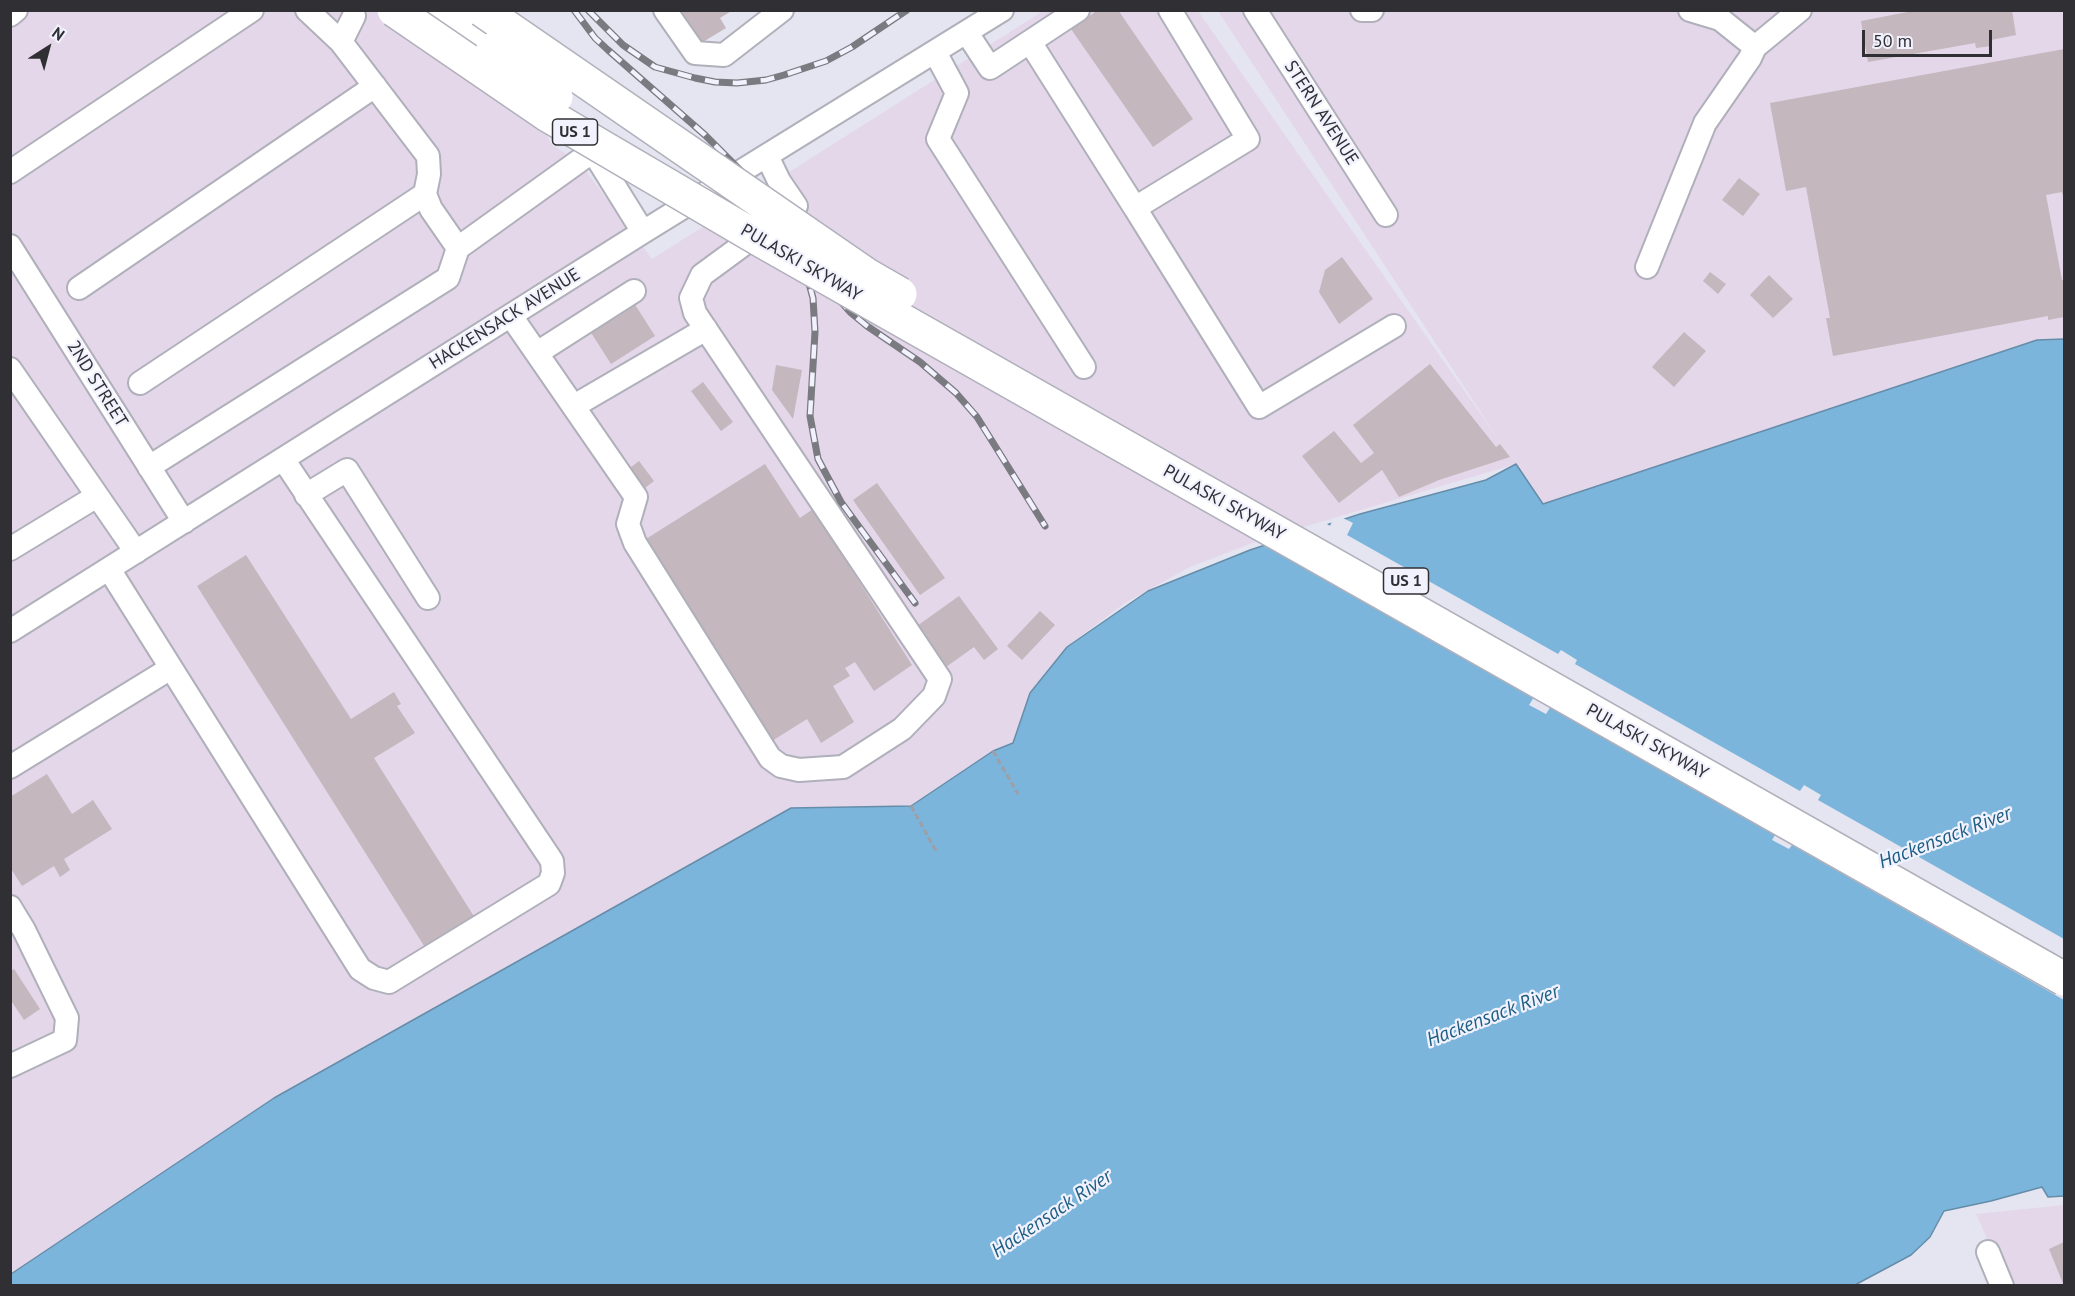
<!DOCTYPE html>
<html>
<head>
<meta charset="utf-8">
<style>
  body { margin:0 }
  #map { position:relative; width:2075px; height:1296px; overflow:hidden; background:#e5e5f1; font-family:"PT Sans",sans-serif }
  canvas { display:block }
  .frame { position:absolute; inset:0; border:12px solid #303034; pointer-events:none }
  .north { position:absolute; left:18px; top:18px; width:60px; height:60px; -webkit-text-stroke:4px #f2f2fe; paint-order:stroke; rotate:36deg; font-size:16px; font-weight:700; line-height:24px; text-align:center; color:#303034 }
  .north::after { content:''; display:block; margin:auto; width:21px; height:27px; background:#303034; clip-path:polygon(50% 0,100% 100%,50% 72%,0 100%) }
  .scale { position:absolute; left:1862px; top:30px; width:130px; height:27px; box-sizing:border-box; border:3px solid #303034; border-top:0; padding-left:8px; font-size:18px; line-height:21px; white-space:nowrap; color:#303034; -webkit-text-stroke:4px #f2f2fe; paint-order:stroke }
</style>
</head>
<body>
<div id="map">
<canvas width="2075" height="1296"></canvas>
<div class="frame"></div>
<div class="north">N</div>
<div class="scale">50 m</div>
</div>
<script>
const c = document.querySelector('canvas').getContext('2d');
c.lineJoin = 'round';
function fill(path, color) {
  c.fillStyle = color;
  c.fill(path, 'evenodd');
}
function toPath(rows) {
  const path = new Path2D();
  for (const r of rows) {
    path.moveTo(r[0], r[1]);
    for (let i = 2; i < r.length; i += 2) path.lineTo(r[i], r[i + 1]);
  }
  return path;
}
function trace(path, color, width, dash) {
  c.strokeStyle = color;
  c.lineWidth = width;
  c.lineCap = dash ? 'butt' : 'round';
  c.setLineDash(dash || []);
  c.stroke(path);
}
function label(font, color, halo, rows, align = 'center') {
  c.font = font + ' "PT Sans",sans-serif';
  c.lineWidth = 4.5;
  c.setLineDash([]);
  c.textBaseline = 'middle';
  c.strokeStyle = halo;
  c.fillStyle = color;
  for (const [text, x, y, turn = 0] of rows) {
    c.save();
    c.translate(x, y);
    c.rotate((+turn || 0) * Math.PI / 180);
    c.textAlign = isNaN(turn) ? turn : align;
    if (halo) c.strokeText(text, 0, 0);
    c.fillText(text, 0, 0);
    c.restore();
  }
}
fill(toPath([
  [11,11,490,11,551,144,580,163,652,259,1043,11,1198,11,1499,440,1218,11,2064,11,2064,339,2037,340,1543,504,1516,464,1263,539,1190,567,1125,603,1066,647,1030,692,1014,744,993,751,908,808,795,808,274,1098,11,1274],
  [2064,1205,2064,1285,2008,1285,1976,1214]
]), '#e4d7ea');
const water = toPath([
  [2064,339,2064,1196,2048,1197,2042,1187,1991,1201,1944,1211,1930,1237,1911,1255,1853,1286,11,1286,11,1274,274,1098,791,808,911,806,993,751,1013,743,1030,693,1067,647,1148,591,1250,550,1360,514,1486,480,1516,464,1543,504,2037,340,2064,339]
]);
fill(water, '#7cb5db');
trace(water, '#658da9', 1.5);
fill(toPath([
  [1341,517,1353,523,1347,535,1558,654,1561,650,1577,660,1575,664,1800,791,1804,785,1821,795,1818,800,2064,939,2064,1000,1792,845,1789,849,1772,840,1775,835,1551,706,1546,714,1529,705,1534,697,1323,576,1322,578,1305,569,1306,566,1265,542,1324,522,1330,526,1333,519]
]), '#e5e5f1');
fill(toPath([
  [677,10,733,10,720,18,726,28,698,45],
  [1098,10,1118,10,1193,119,1153,147,1071,29],
  [1918,10,2012,10,2016,35,1991,40,1992,46,1976,48,1975,43,1868,62,1861,21],
  [2064,49,2064,200,2062,192,2046,195,2062,280,2064,280,2064,317,2048,320,2048,316,1833,356,1826,318,1830,318,1806,187,1786,191,1770,103],
  [1739,178,1760,194,1743,216,1722,200],
  [1342,257,1373,299,1339,324,1319,292,1325,270],
  [1710,272,1726,284,1718,294,1703,281],
  [1769,275,1793,299,1773,318,1750,295],
  [634,303,655,336,611,364,590,331],
  [1684,332,1706,351,1674,387,1652,367],
  [1430,364,1496,447,1500,444,1510,457,1439,480,1399,497,1382,470,1339,503,1302,456,1334,431,1361,463,1374,453,1353,425],
  [776,365,802,370,793,419,772,390],
  [703,382,733,422,721,431,691,391],
  [639,461,654,481,628,501,613,481],
  [765,464,800,518,813,509,912,665,874,691,855,662,845,668,850,676,833,686,854,722,821,743,807,719,772,741,646,539],
  [877,483,945,578,920,595,853,500],
  [246,555,351,719,394,692,401,704,397,706,415,733,374,758,475,918,426,949,197,586],
  [959,596,998,649,984,660,974,647,946,667,917,626],
  [1040,611,1055,625,1022,660,1007,646],
  [47,774,72,814,93,800,112,829,64,859,70,870,60,877,54,866,22,886,10,867,10,797],
  [14,969,40,1009,24,1020,10,999,10,971],
  [2064,1242,2064,1286,2049,1249]
]), '#c4b7bd');
const minor = toPath([
  [665,10,695,53,724,55,782,10],
  [1170,10,1248,139,1135,208,1259,407,1394,326],
  [1255,10,1386,215],
  [1362,10,1372,10],
  [1690,10,1720,19,1755,47,1800,10],
  [10,15,16,10],
  [967,33,990,68,1078,10],
  [341,42,354,16],
  [1030,42,1135,208],
  [935,52,957,93,938,139,1084,367],
  [587,142,643,232],
  [10,172,252,10],
  [10,246,184,522],
  [458,248,593,151],
  [1647,267,1705,123,1750,58,1755,47],
  [79,288,375,86],
  [511,316,636,497,628,524,635,543,770,758,781,766,799,770,843,767,902,729,934,696,940,679,695,313,691,298,702,275,796,206,779,181,767,156],
  [537,353,634,291],
  [10,369,136,552],
  [140,383,425,194],
  [574,406,706,329],
  [149,467,448,278,458,248,431,209,425,194,429,174,428,156,341,42,307,10],
  [306,495,347,470,428,598],
  [10,549,97,496],
  [109,569,360,969,374,978,389,982,549,884,553,873,552,861,283,459],
  [10,631,643,232,1002,10],
  [10,767,171,668],
  [10,907,24,930,67,1018,65,1040,10,1066],
  [1988,1252,2002,1286]
]);
const highway = toPath([
  [437,10,493,49]
]);
trace(minor, '#b0b0bb', 26);
trace(highway, '#b0b0bb', 36);
trace(toPath([
  [993,751,1018,794],
  [911,806,936,851]
]), '#9e9ea7', 3, [6, 3]);
trace(minor, '#fff', 22);
trace(highway, '#fff', 33);
const rail = toPath([
  [574,10,595,38,608,50,705,135,745,175,760,192,826,285,850,312,867,326,920,362,956,393,977,417,1045,526],
  [588,10,623,45,655,67,695,78,715,82,737,83,766,80,784,75,826,61,852,47,907,10],
  [803,262,813,298,815,332,810,416,818,459,841,502,915,603]
]);
trace(rail, '#7a7a81', 7);
trace(rail, '#f2f2fe', 4.5, [14]);
const highwayBridge = toPath([
  [394,10,546,114,764,242,2064,979],
  [482,10,867,275,900,294],
  [493,49,556,97]
]);
trace(highwayBridge, '#b0b0bb', 36, []);
trace(highwayBridge, '#fff', 33);
for (const [x, y, w] of [
  [575,132,45],
  [1406,581,45]
]) {
  const box = new Path2D();
  box.roundRect(x - w / 2, y - 13, w, 26, 4.5);
  c.fillStyle = '#f2f2fe';
  c.fill(box);
  trace(box, '#303034', 1.5);
}
label('bold 16px', '#303034', null, [
  ["US 1",575,132],
  ["US 1",1406,581]
]);
label('18px', '#303034', '#f2f2fe', [
  ["STERN AVENUE",1321,113,57],
  ["PULASKI SKYWAY",801,263,30],
  ["HACKENSACK AVENUE",505,319,-32],
  ["2ND STREET",97,384,58],
  ["PULASKI SKYWAY",1224,503,29],
  ["PULASKI SKYWAY",1647,742,29]
]);
label('italic 20px', '#1d5e83', '#f2f2fe', [
  ["Hackensack River",1945,838,-21],
  ["Hackensack River",1493,1016,-21],
  ["Hackensack River",1052,1214,-34]
]);
</script>
</body>
</html>
